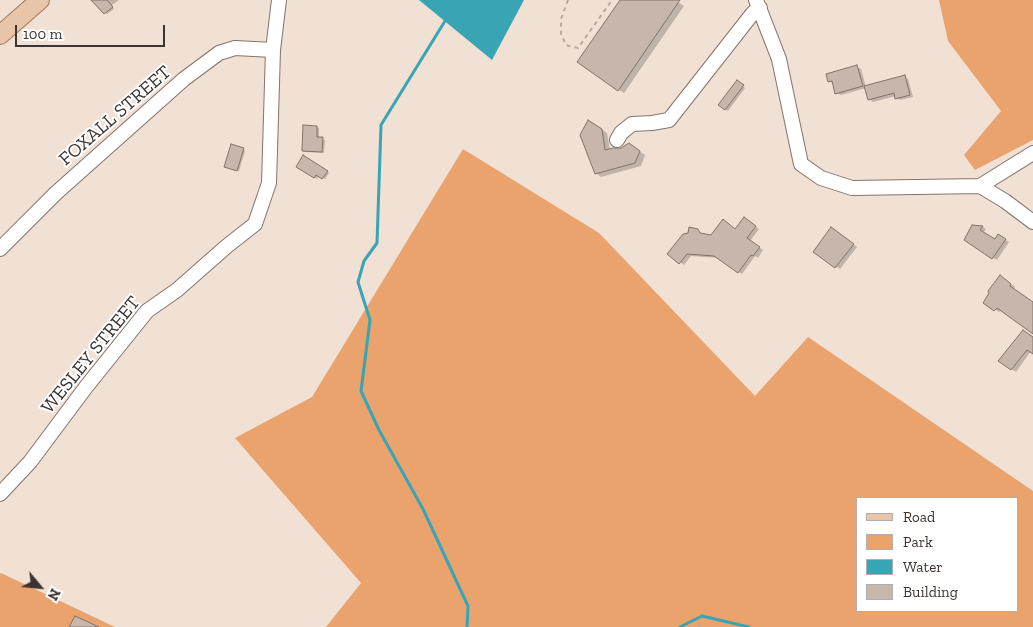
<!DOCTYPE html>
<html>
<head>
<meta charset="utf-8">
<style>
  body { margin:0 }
  #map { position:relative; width:1033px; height:627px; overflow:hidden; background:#f1e0d4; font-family:"Zilla Slab",serif }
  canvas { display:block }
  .legend { position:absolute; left:856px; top:497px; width:162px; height:115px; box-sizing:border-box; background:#fff; border:1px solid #b1aeac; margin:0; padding:6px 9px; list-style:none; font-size:15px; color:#3b3430 }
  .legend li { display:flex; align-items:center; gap:10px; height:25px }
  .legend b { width:25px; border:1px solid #b1aeac }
  .north { position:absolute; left:15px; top:562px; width:50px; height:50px; -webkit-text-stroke:4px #fff; paint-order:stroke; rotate:118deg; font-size:14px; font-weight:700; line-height:20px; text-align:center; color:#3b3430 }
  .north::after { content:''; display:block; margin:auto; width:18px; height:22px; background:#3b3430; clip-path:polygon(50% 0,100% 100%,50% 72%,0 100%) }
  .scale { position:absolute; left:15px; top:25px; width:150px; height:22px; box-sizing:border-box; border:2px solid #3b3430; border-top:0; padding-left:6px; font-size:15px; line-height:18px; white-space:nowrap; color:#3b3430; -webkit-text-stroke:4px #fff; paint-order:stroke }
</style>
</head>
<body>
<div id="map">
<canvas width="1033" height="627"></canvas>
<ul class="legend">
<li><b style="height:6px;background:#e8c4a8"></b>Road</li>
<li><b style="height:14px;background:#eba36d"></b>Park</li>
<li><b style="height:14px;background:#39a5b4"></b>Water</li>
<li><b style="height:14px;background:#c7b6ab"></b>Building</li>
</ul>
<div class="north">N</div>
<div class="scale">100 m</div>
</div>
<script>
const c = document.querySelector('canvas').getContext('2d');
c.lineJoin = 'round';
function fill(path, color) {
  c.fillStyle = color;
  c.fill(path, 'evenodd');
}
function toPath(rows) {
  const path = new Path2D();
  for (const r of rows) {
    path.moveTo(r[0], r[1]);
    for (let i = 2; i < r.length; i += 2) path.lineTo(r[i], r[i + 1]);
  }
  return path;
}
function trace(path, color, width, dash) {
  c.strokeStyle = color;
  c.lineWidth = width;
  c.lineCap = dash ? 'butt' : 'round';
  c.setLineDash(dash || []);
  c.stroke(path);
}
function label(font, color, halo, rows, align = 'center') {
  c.font = font + ' "Zilla Slab",serif';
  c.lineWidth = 4;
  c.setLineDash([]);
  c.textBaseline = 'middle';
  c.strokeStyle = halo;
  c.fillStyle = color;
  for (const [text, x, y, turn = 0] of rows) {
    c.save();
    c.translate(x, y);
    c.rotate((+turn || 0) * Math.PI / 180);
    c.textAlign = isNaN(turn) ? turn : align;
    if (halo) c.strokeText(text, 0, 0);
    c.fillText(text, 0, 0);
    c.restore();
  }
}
fill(toPath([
  [939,0,1033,0,1033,140,975,170,964,155,1001,111,948,41],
  [463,149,599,233,755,396,808,337,1033,491,1033,627,326,627,361,583,235,438,312,397],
  [857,498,1017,498,1017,611,857,611],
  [1,573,115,627,0,627,0,574]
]), '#eba36d');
fill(toPath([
  [419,0,524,0,492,60]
]), '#39a5b4');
fill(toPath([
  [93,0,119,0,112,5,114,9,107,14],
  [621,0,675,0,684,6,624,93,619,90],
  [857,67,861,69,866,87,904,77,908,79,913,97,900,100,896,96,873,102,869,99,866,88,841,95,836,93,834,84,829,81],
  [737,82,745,88,728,111,720,105],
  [594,124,607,133,610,150,621,149,629,144,645,155,641,166,601,177,596,173],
  [317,127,319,128,319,139,325,140,324,153,305,152,303,151],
  [243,149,245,151,239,171,228,168],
  [303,157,329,173,325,179,319,175,317,179,297,166],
  [748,221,759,229,750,241,763,250,758,258,755,256,742,274,719,258,691,256,684,265,669,254,698,230,703,235,712,236,736,230],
  [973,226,983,227,986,229,983,233,995,241,999,236,1009,242,997,260,966,240],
  [836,231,857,247,840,269,815,251],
  [1004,279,1015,287,1014,289,1033,303,1033,333,1002,310,999,312,985,303],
  [1033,338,1033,353,1031,351,1016,372,1000,361]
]), '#0003');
trace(toPath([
  [445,21,381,125,377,243,364,261,358,282,370,320,361,391,379,430,423,509,468,606,467,627],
  [680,627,702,616,749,627]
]), '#39a5b4', 3);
const building = toPath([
  [91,0,107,0,113,7,104,14,91,0],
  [620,0,680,0,618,91,577,62,620,0],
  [857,65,863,86,835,94,832,81,828,82,826,74,857,65],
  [905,75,910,95,895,99,894,93,868,100,864,86,905,75],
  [737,80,744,85,725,110,718,105,737,80],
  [588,120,602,129,605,150,613,148,621,148,629,143,640,151,635,163,595,174,580,135,588,120],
  [303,125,317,126,317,137,323,137,322,152,302,151,303,125],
  [231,144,244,148,237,171,224,167,231,144],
  [303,155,328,171,322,179,316,175,314,178,296,167,303,155],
  [744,217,756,226,747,238,760,247,753,256,751,255,738,273,714,256,687,254,679,264,667,254,683,234,688,233,689,227,698,229,700,233,711,235,723,219,735,229,744,217],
  [972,225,983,226,980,230,995,239,998,234,1006,239,992,259,964,240,972,225],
  [831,227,854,244,835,268,813,252,831,227],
  [1000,275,1011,284,1010,286,1033,302,1033,334,997,308,994,311,983,303,989,293,988,291,1000,275],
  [1023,330,1033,337,1033,354,1027,350,1011,370,998,361,1023,330],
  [75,616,99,627,69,627,75,616]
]);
fill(building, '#c7b6ab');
trace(building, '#827268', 1);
const minor = toPath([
  [756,0,779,59,801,164,821,178,852,188,980,186,1005,201,1033,222],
  [617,140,621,133,632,124,652,123,669,120,753,13,760,8],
  [980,186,1033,153],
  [0,249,56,193,184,79,219,53,235,48,273,50],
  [0,494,30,462,86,387,147,311,177,290,227,246,255,224,269,183,273,50,279,0]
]);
const major = toPath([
  [0,35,40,0]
]);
trace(minor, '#84746a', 16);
trace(major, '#a27858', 20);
trace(toPath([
  [568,0,561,19,561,34,566,45,578,48,612,0],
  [698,627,700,625]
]), '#b8aaa1', 2, [4, 4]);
trace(minor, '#fff', 14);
trace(major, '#e8c4a8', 18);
label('19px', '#3b3430', '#fff', [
  ["FOXALL STREET",115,116,-41],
  ["WESLEY STREET",91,355,-51]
]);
</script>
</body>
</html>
